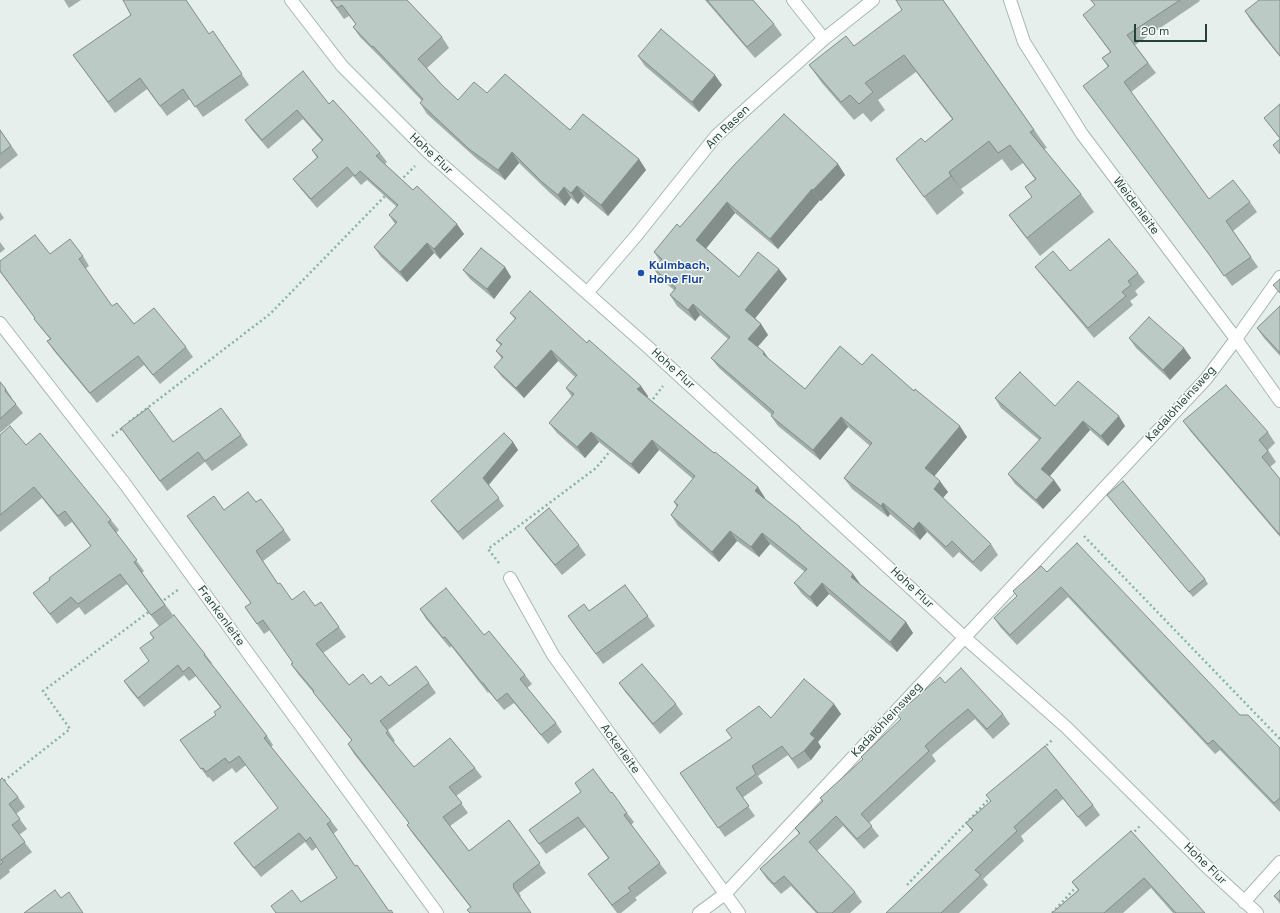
<!DOCTYPE html>
<html>
<head>
<meta charset="utf-8">
<style>
  body { margin:0 }
  #map { position:relative; width:1280px; height:913px; overflow:hidden; background:#e6efeb; font-family:"Space Grotesk",sans-serif }
  canvas { display:block }
  .scale { position:absolute; left:1134px; top:24px; width:73px; height:18px; box-sizing:border-box; border:2px solid #24423a; border-top:0; padding-left:5px; font-size:12px; line-height:14px; white-space:nowrap; color:#24423a; -webkit-text-stroke:3px #f7fbf9; paint-order:stroke }
</style>
</head>
<body>
<div id="map">
<canvas width="1280" height="913"></canvas>
<div class="scale">20 m</div>
</div>
<script>
const c = document.querySelector('canvas').getContext('2d');
c.lineJoin = 'round';
function toPath(rows) {
  const path = new Path2D();
  for (const r of rows) {
    path.moveTo(r[0], r[1]);
    for (let i = 2; i < r.length; i += 2) path.lineTo(r[i], r[i + 1]);
  }
  return path;
}
function trace(path, color, width, dash) {
  c.strokeStyle = color;
  c.lineWidth = width;
  c.lineCap = dash ? 'butt' : 'round';
  c.setLineDash(dash || []);
  c.stroke(path);
}
function fill(path, color) {
  c.fillStyle = color;
  c.fill(path, 'evenodd');
}
function label(font, color, halo, rows, align = 'center') {
  c.font = font + ' "Space Grotesk",sans-serif';
  c.lineWidth = 3;
  c.setLineDash([]);
  c.textBaseline = 'middle';
  c.strokeStyle = halo;
  c.fillStyle = color;
  for (const [text, x, y, turn = 0] of rows) {
    c.save();
    c.translate(x, y);
    c.rotate((+turn || 0) * Math.PI / 180);
    c.textAlign = isNaN(turn) ? turn : align;
    if (halo) c.strokeText(text, 0, 0);
    c.fillText(text, 0, 0);
    c.restore();
  }
}
const minor = toPath([
  [291,0,342,66,428,152,649,348,964,637,1066,727,1206,866,1257,913],
  [793,0,824,39],
  [1010,0,1024,42,1082,134,1236,339,1280,401],
  [587,293,636,236,716,136,824,39,873,0],
  [0,323,125,484,437,913],
  [510,578,553,655,739,913],
  [1244,902,1280,862],
  [699,913,725,894,1206,379,1236,339,1280,277]
]);
trace(minor, '#a8b8b2', 14);
trace(toPath([
  [400,181,415,166],
  [650,403,663,386],
  [129,422,270,314,387,194],
  [112,436,124,427],
  [1084,536,1280,739],
  [499,563,488,549,596,468,611,450],
  [160,603,179,589],
  [1043,749,1052,740],
  [0,784,70,729,43,691,150,611],
  [1131,835,1140,826],
  [907,885,991,797],
  [1052,913,1078,885]
]), '#86b3a5', 2.5, [2, 3]);
trace(minor, '#fff', 12);
fill(toPath([
  [64,0,81,0,69,8],
  [330,0,442,37,449,48,427,68,442,85,458,100,487,93,639,159,646,170,608,216,584,196,578,204,571,198,565,206,550,193,519,163,505,180,477,159,427,114,420,103,422,101,380,57,360,37,353,27,356,24,349,16,344,19],
  [705,0,753,0,774,24,782,35,755,58],
  [943,0,1047,148,1044,149,1081,194,1094,212,1040,256,1022,233,1009,215,1032,197,1025,187,1035,179,1023,163,1011,171,1002,159,961,189,964,193,937,215,896,159,925,142,952,119,916,72,878,100,885,110,871,122,863,113,854,120,822,83,809,65,854,46],
  [1091,0,1199,0,1200,1,1135,45,1156,73,1131,92,1209,199,1250,202,1257,212,1233,231,1258,267,1232,286,1215,262,1083,86,1108,67,1102,58,1110,52,1083,15,1095,6],
  [1280,0,1280,57,1251,21,1245,11],
  [131,15,209,34,213,31,249,85,203,117,190,99,167,116,147,89,115,113,73,55],
  [638,56,722,85,699,112,645,66],
  [303,71,329,104,380,153,387,162,385,164,413,190,464,234,440,259,434,253,407,282,381,257,374,247,395,224,389,215,397,207,367,180,361,185,353,176,317,208,300,188,293,179,317,158,312,150,322,141,303,119,268,149,252,130,245,120],
  [1280,104,1280,139,1264,118],
  [0,130,18,155,0,169],
  [735,164,838,164,845,175,821,201,820,200,778,249,735,213,706,248,739,277,787,279,755,318,761,324,768,335,758,347,769,360,805,389,862,365,914,391,967,437,934,476,948,492,943,498,991,544,998,555,981,572,959,552,953,558,927,532,920,540,890,514,888,517,852,489,844,478,870,446,848,427,820,460,778,426,771,416,772,415,719,368,711,358,728,339,700,315,695,321,677,306,670,295,674,290,661,279,653,268,660,261,654,252,680,227],
  [0,212,4,218,0,221],
  [0,242,5,249,0,253],
  [50,254,83,256,89,266,85,269,112,306,134,324,186,347,193,357,160,384,144,365,97,403,54,351,47,341,50,339,41,328,34,319,35,318,0,272],
  [505,267,511,277,494,299,470,279,463,270],
  [1035,267,1070,271,1138,273,1145,282,1135,291,1138,295,1130,301,1133,305,1094,338,1042,276],
  [1280,306,1280,356,1264,338,1257,328],
  [510,313,587,343,648,396,647,397,714,453,758,487,765,498,764,499,800,527,803,531,853,574,860,584,906,622,913,633,897,652,829,594,817,607,802,594,794,583,805,572,770,544,759,557,737,541,719,562,678,526,671,515,677,507,674,502,693,479,659,450,639,474,599,442,585,458,557,433,549,423,572,397,566,388,575,377,558,361,524,398,502,377,494,367,502,359,496,351,501,346,496,340,515,319],
  [1129,338,1184,348,1191,358,1170,380,1136,348],
  [0,382,6,389,12,398,12,399,23,413,0,433],
  [995,398,1055,406,1125,426,1108,446,1090,430,1050,476,1054,480,1061,490,1043,509,1015,484,1008,474,1039,440,1001,408],
  [1183,421,1268,432,1275,443,1268,450,1276,462,1270,467,1280,479,1280,537,1191,432],
  [121,428,173,442,241,435,248,445,212,471,205,462,167,491],
  [0,435,26,445,111,520,119,530,116,533,144,571,142,573,173,615,159,626,127,584,85,615,79,607,57,624,33,593,91,547,72,522,65,527,42,498,0,532],
  [513,442,518,450,489,485,504,506,463,540,437,509,431,501],
  [1107,495,1205,579,1208,584,1193,597,1111,500],
  [256,502,284,530,291,540,263,561,278,584,292,600,315,606,321,602,346,637,323,653,349,685,371,684,389,686,429,683,436,693,388,730,395,741,393,742,414,767,475,768,482,777,456,796,468,813,450,826,469,851,509,820,546,873,519,893,521,896,520,897,471,908,413,834,407,825,409,823,354,754,348,744,352,741,320,701,313,692,298,674,291,664,293,663,270,630,264,634,245,607,251,603,187,516,224,510],
  [525,528,579,545,586,555,562,575,532,538],
  [1047,572,1240,715,1280,748,1280,812,1220,750,1215,754,1068,597,1017,645,1001,628,994,618,1017,596,1013,591],
  [625,585,655,626,603,664,575,626,589,611],
  [420,609,484,635,525,675,532,684,527,688,556,723,562,732,548,744,514,703,504,710,489,692,488,693,451,646,450,648,426,619],
  [150,633,205,654,212,663,211,664,267,736,273,745,271,747,331,821,338,830,333,834,355,866,389,911,393,913,301,902,337,878,317,847,312,851,305,842,261,877,241,853,234,843,278,808,246,765,236,773,232,768,213,782,209,777,208,778,180,740,216,715,220,707,196,676,189,681,184,675,144,707,130,690,124,681,149,661,153,638],
  [619,683,676,704,683,714,660,734,626,693],
  [945,683,1003,714,1010,724,993,739,975,719,953,737,932,755,936,761,869,823,879,836,864,849,843,826,817,851,855,892,862,902,850,913,816,913,791,886,781,894,767,879,760,869,799,834,795,828,822,801,820,798,863,760,861,757],
  [834,704,841,714,818,742,821,747,811,760,798,769,788,755,758,776,763,783,742,798,755,816,725,837,680,773,732,738,771,718],
  [1045,746,1093,805,1100,815,1086,827,1063,799,1021,836,1024,841,983,879,988,885,959,913,886,913,972,831,966,823,991,802],
  [0,780,18,797,25,807,16,814,27,829,19,835,32,852,9,870,10,872,0,880],
  [575,783,611,793,627,813,634,822,631,825,667,873,635,898,637,900,621,913,617,913,588,874,608,858,585,827,546,854,529,830,581,792],
  [1131,831,1205,913,1173,913,1151,888,1123,913,1052,913,1078,890,1072,882],
  [1280,890,1280,904,1274,896]
]), '#a1aea9');
fill(toPath([
  [715,75,722,85,699,112,692,102],
  [512,152,519,163,505,180,498,170],
  [639,159,646,170,608,216,601,205],
  [838,164,845,175,821,201,813,190],
  [949,172,961,189,964,193,951,176],
  [577,186,584,196,578,204,571,193],
  [564,187,571,198,565,206,558,195],
  [812,189,820,200,778,249,770,239],
  [727,202,735,213,704,251,696,240],
  [457,224,464,234,440,259,434,249],
  [427,243,434,253,407,282,400,272],
  [505,267,511,277,494,299,487,289],
  [779,269,787,279,753,321,745,310],
  [693,304,700,315,695,321,688,310],
  [761,324,768,335,755,349,748,339],
  [1184,348,1191,358,1170,380,1163,370],
  [551,350,558,361,524,398,516,388],
  [764,352,772,363,763,354],
  [641,386,648,396,645,400,637,389],
  [1119,416,1125,426,1108,446,1101,436],
  [841,417,848,427,820,460,813,450],
  [1083,421,1090,430,1048,478,1041,469],
  [960,426,967,437,932,479,925,468],
  [591,432,599,442,585,458,577,447],
  [652,440,659,450,639,474,631,464],
  [513,442,518,450,488,485,483,478],
  [1054,480,1061,490,1043,509,1036,500],
  [940,481,948,492,941,500,934,489],
  [758,487,765,498,762,501,755,491],
  [883,503,890,514,888,517,881,506],
  [919,522,927,532,920,540,913,529],
  [730,531,737,541,719,562,712,552],
  [762,533,770,544,759,557,751,547],
  [853,574,861,585,851,577],
  [822,583,829,594,817,607,810,597],
  [906,622,913,633,897,652,890,642],
  [834,704,841,714,818,742,821,747,811,760,804,751,810,734]
]), '#838d89');
const building = toPath([
  [123,0,186,0,209,34,213,31,242,74,195,107,183,89,160,106,140,78,108,102,73,55,131,15,123,0],
  [331,0,407,0,442,37,418,59,442,85,458,100,474,82,487,93,505,74,570,130,583,114,639,159,601,205,577,186,571,193,564,187,558,195,542,182,512,152,498,170,469,149,420,103,423,99,373,46,372,47,353,27,356,24,342,5,337,8,331,0],
  [707,0,753,0,774,24,747,47,707,0],
  [896,0,943,0,1034,130,1030,132,1081,194,1027,238,1009,215,1032,197,1025,187,1036,179,1010,145,998,153,989,141,949,172,951,176,924,197,896,159,921,138,925,142,953,119,904,55,865,83,873,92,859,104,850,95,841,102,809,65,846,36,854,46,902,10,896,0],
  [1091,0,1180,0,1127,35,1148,63,1124,82,1209,199,1233,180,1250,202,1226,221,1251,257,1224,276,1208,253,1083,86,1109,66,1102,58,1111,52,1083,15,1095,5,1091,0],
  [1259,0,1280,0,1280,56,1245,11,1259,0],
  [661,29,715,75,692,102,638,56,661,29],
  [303,71,329,104,333,100,380,153,376,156,413,190,417,186,457,224,434,249,427,243,400,272,374,247,397,222,389,215,398,205,360,171,355,176,347,167,311,199,293,179,318,157,312,150,323,140,297,110,262,140,245,120,303,71],
  [1280,104,1280,138,1264,118,1280,104],
  [784,114,838,164,813,190,812,189,770,239,727,202,696,240,739,277,758,252,779,269,745,310,761,324,748,339,764,352,763,354,805,389,840,346,862,365,872,354,914,391,915,389,960,426,925,468,940,481,934,489,991,544,973,562,952,541,946,547,919,522,913,529,883,503,881,506,844,478,872,443,841,417,813,450,771,416,774,412,711,358,730,337,693,304,688,310,670,295,676,288,653,268,662,259,654,252,677,224,680,227,735,164,784,114],
  [0,130,11,146,0,154,0,130],
  [1280,139,1280,154,1273,145,1280,139],
  [35,235,50,254,70,239,83,256,79,259,112,306,117,303,134,324,154,308,186,347,153,375,138,356,90,393,47,341,51,339,34,319,35,318,0,271,0,261,35,235],
  [1109,239,1138,273,1128,281,1131,285,1122,292,1126,296,1088,328,1035,267,1053,251,1070,271,1109,239],
  [481,248,505,267,487,289,463,270,481,248],
  [1280,279,1280,293,1273,285,1280,279],
  [530,291,587,343,589,340,641,386,637,389,714,453,715,452,758,487,755,491,800,527,800,528,853,574,851,577,906,622,890,642,822,583,810,597,794,583,807,569,762,533,751,547,730,531,712,552,671,515,678,505,674,502,695,476,652,440,631,464,591,432,577,447,549,423,574,394,566,388,577,375,551,350,516,388,494,367,503,357,496,351,502,344,496,340,516,318,510,313,530,291],
  [1280,306,1280,353,1257,328,1280,306],
  [1149,317,1184,348,1163,370,1129,338,1149,317],
  [1020,372,1055,406,1078,381,1119,416,1101,436,1083,421,1041,469,1054,480,1036,500,1008,474,1041,438,995,398,1020,372],
  [0,382,6,389,5,391,16,404,0,419,0,382],
  [1226,385,1268,432,1259,440,1268,451,1262,457,1280,479,1280,535,1183,421,1226,385],
  [148,408,173,442,221,408,241,435,205,461,198,452,160,481,121,428,148,408],
  [10,426,26,445,40,433,111,520,108,522,137,560,134,562,165,605,151,615,120,574,78,604,71,597,50,614,33,593,50,580,49,578,91,546,65,511,58,516,34,487,0,515,0,435,10,426],
  [504,433,513,442,483,478,499,498,458,532,431,501,504,433],
  [1123,481,1205,579,1189,592,1107,495,1123,481],
  [248,492,256,502,261,499,284,530,256,551,278,584,280,583,292,600,304,591,315,606,321,602,339,627,316,644,349,685,363,674,371,684,381,676,389,686,416,666,429,683,380,721,388,731,386,733,414,767,450,738,475,768,449,787,462,803,443,817,469,851,509,820,540,863,513,884,514,886,513,887,531,913,470,913,467,910,471,907,407,825,409,823,348,744,352,740,313,692,314,691,291,664,293,663,263,620,257,624,245,607,251,603,187,516,214,496,224,510,248,492],
  [549,508,579,545,555,565,525,528,549,508],
  [1077,543,1240,715,1248,715,1280,748,1280,798,1274,803,1213,740,1208,744,1061,587,1010,635,994,618,1017,596,1013,591,1041,566,1047,572,1077,543],
  [625,585,648,616,596,654,568,616,584,604,589,611,625,585],
  [446,588,484,635,489,631,525,675,520,679,556,723,541,735,507,693,497,701,483,683,482,683,445,637,443,638,420,609,446,588],
  [174,615,205,654,204,655,217,671,267,736,264,738,331,821,327,824,355,866,357,865,389,911,391,910,393,913,276,913,271,906,292,890,301,902,337,878,310,837,306,841,299,833,254,868,234,843,278,808,239,756,229,763,225,758,206,772,203,768,201,769,180,740,216,715,214,712,221,707,189,667,183,672,178,665,138,698,124,681,149,661,140,648,154,638,150,633,174,615],
  [642,664,676,704,653,724,619,683,642,664],
  [961,668,1003,714,987,729,968,709,946,727,925,746,929,751,861,814,872,826,857,839,836,816,809,842,855,892,832,913,818,913,784,876,774,884,760,869,800,833,795,828,823,801,820,798,863,759,861,757,901,719,897,714,940,677,945,683,961,668],
  [804,679,834,704,810,734,815,738,804,751,792,759,782,746,752,766,756,774,736,788,749,806,718,828,680,773,732,738,726,730,759,706,771,718,804,679],
  [1045,746,1093,805,1078,817,1056,789,1014,827,1017,831,975,870,981,875,941,913,886,913,973,830,966,823,991,801,986,795,1045,746],
  [593,769,611,793,612,792,627,813,624,815,660,863,628,888,631,891,612,905,588,874,609,858,578,817,539,844,529,830,581,792,575,783,593,769],
  [2,778,18,797,9,804,20,819,12,825,25,842,1,860,3,862,0,865,0,780,2,778],
  [1131,831,1205,913,1176,913,1144,878,1104,913,1052,913,1079,890,1072,882,1131,831],
  [55,890,61,898,69,892,83,913,24,913,55,890],
  [1280,890,1280,901,1274,896,1280,890]
]);
fill(building, '#bbcac4');
trace(building, '#838d89', 1);
for (const [x, y, r, color] of [
  [641,273,4,"#1a4fb4"]
]) {
  const dot = new Path2D();
  dot.arc(x, y, r, 0, 2 * Math.PI);
  c.fillStyle = color;
  c.fill(dot);
  trace(dot, '#f7fbf9', 1.5);
}
label('12px', '#24423a', '#f7fbf9', [
  ["Am Rasen",728,127,-45],
  ["Hohe Flur",431,154,43],
  ["Weidenleite",1136,206,53],
  ["Hohe Flur",673,369,42],
  ["Kadalöhleinsweg",1181,404,-48],
  ["Hohe Flur",912,588,43],
  ["Frankenleite",221,616,54],
  ["Kadalöhleinsweg",887,720,-47],
  ["Ackerleite",620,749,54],
  ["Hohe Flur",1205,864,44]
]);
label('bold 12px', '#164399', '#f7fbf9', [
  ["Kulmbach,",649,266],
  ["Hohe Flur",649,280]
], 'left');
</script>
</body>
</html>
